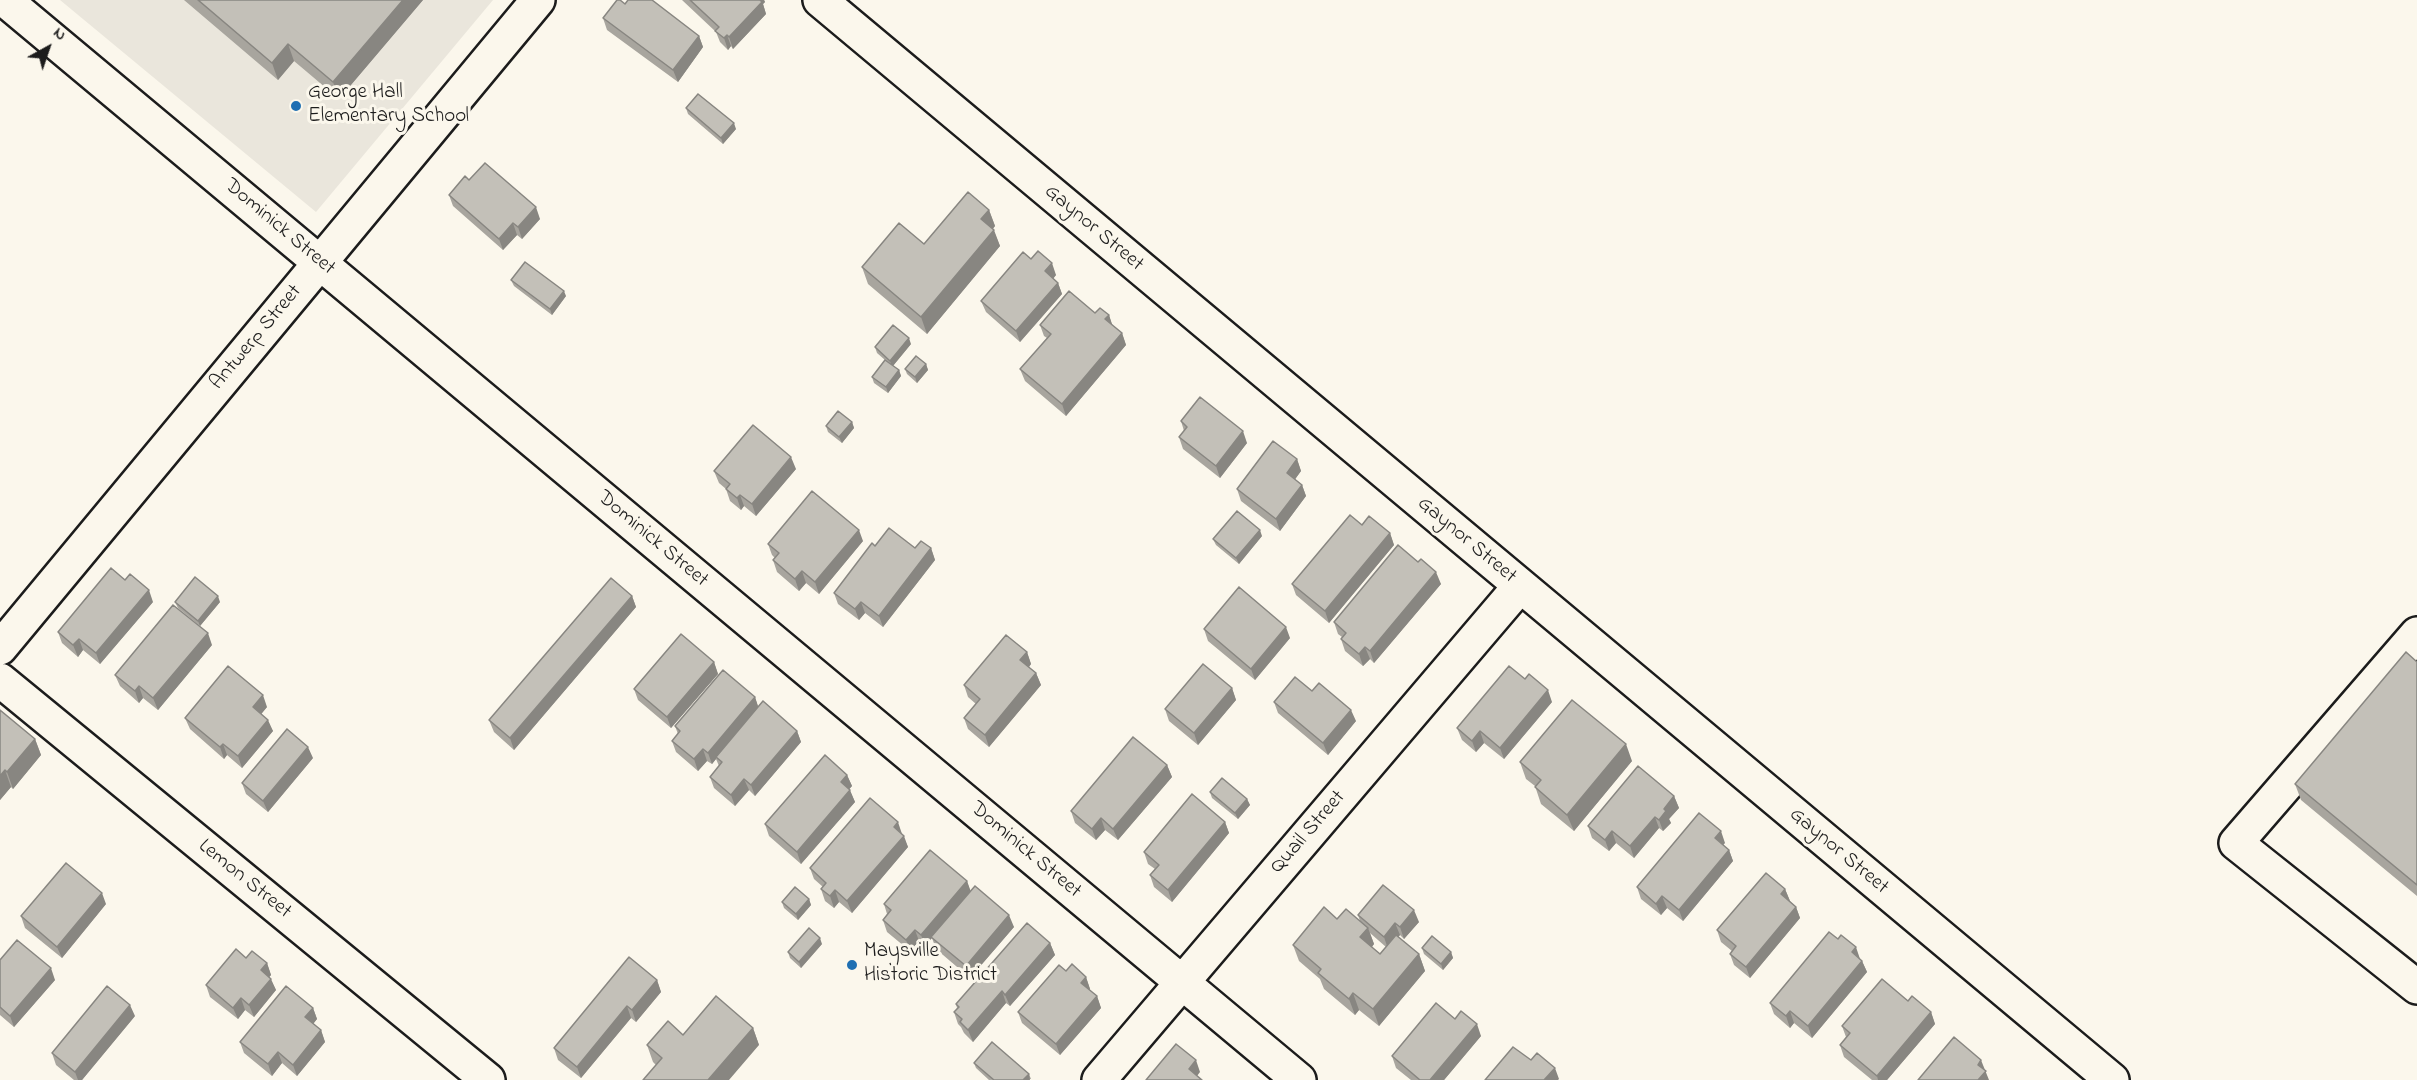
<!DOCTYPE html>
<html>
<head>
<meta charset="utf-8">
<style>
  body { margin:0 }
  #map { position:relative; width:2417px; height:1080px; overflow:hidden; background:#fbf7ec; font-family:"Indie Flower",sans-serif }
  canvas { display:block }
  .north { position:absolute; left:18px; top:18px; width:60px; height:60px; -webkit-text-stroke:4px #fbf7ec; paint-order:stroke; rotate:40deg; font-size:16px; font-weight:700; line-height:24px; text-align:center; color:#1c1c1c }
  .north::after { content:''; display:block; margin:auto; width:21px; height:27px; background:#1c1c1c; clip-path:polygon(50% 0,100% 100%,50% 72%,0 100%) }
</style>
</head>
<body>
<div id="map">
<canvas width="2417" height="1080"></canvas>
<div class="north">N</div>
</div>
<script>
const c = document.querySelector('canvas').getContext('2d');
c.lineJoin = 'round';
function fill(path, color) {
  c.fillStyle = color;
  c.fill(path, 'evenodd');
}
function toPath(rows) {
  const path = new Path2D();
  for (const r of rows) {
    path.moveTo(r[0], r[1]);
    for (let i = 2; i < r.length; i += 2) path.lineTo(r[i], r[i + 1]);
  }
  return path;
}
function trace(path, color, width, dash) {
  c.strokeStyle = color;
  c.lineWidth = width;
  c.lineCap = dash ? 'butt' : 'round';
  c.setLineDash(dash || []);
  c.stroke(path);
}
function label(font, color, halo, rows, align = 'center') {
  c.font = font + ' "Indie Flower",sans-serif';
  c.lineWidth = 6;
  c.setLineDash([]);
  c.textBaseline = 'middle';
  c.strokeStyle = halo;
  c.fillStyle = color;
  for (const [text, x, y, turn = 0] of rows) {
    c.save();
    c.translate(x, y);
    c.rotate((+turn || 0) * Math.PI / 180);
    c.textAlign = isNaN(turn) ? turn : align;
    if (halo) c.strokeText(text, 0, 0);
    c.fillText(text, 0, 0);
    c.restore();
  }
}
fill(toPath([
  [60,0,493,0,316,212]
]), '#eae6dc');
const minor = toPath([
  [5,0,1299,1080],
  [820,0,2112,1080],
  [2417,634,2236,843,2417,987],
  [0,648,538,0],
  [0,680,488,1080],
  [1099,1080,1520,586]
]);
trace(minor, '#1c1c1c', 38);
trace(minor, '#fbf7ec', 33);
fill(toPath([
  [184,0,423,0,339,99,294,61,278,80],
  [682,0,764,0,765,2,763,4,766,14,733,49,731,46,728,50,720,42,716,32],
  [625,4,699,36,703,47,678,82,607,30,603,18],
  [686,108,736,129,723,144,688,114],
  [469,180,540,219,522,239,517,235,503,250,453,206,449,195],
  [989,210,995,226,993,229,1000,246,927,334,868,284,862,267,924,244],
  [1031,259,1056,275,1053,278,1058,283,1062,294,1020,342,986,312,981,301],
  [511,280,566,296,552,315,514,286],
  [1095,313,1109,315,1112,325,1122,333,1126,345,1066,416,1025,381,1020,369,1047,338,1044,336,1040,325],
  [911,344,893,366,899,370,901,376,888,393,874,383,872,377,885,360,877,353,875,347],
  [926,364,928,370,917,383,907,374,905,369],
  [1181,421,1247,443,1220,478,1183,449,1179,437,1184,431],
  [852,422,854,428,842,443,828,432,826,426],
  [1297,459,1301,471,1295,479,1302,485,1306,496,1280,531,1241,501,1237,489],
  [796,469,756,516,744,506,741,510,730,501,726,489,719,483,714,471],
  [1362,525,1390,533,1394,545,1329,623,1296,595,1292,584],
  [1262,536,1239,564,1216,545,1213,539],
  [863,541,819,594,806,583,799,591,777,572,773,560,775,558,772,555,768,544],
  [875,546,931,548,935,560,883,627,865,613,859,620,838,604,834,593],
  [1418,562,1441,584,1374,663,1370,659,1363,666,1345,651,1341,639,1342,637,1338,634,1334,622],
  [632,596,636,607,514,750,494,732,489,720],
  [153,602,100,664,83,650,78,657,62,643,58,632],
  [175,602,220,602,200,626,178,608],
  [1204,629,1290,638,1255,680,1208,641],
  [212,645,158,710,143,698,139,703,120,686,115,675],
  [1027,652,1031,664,1029,667,1036,673,1041,685,989,747,968,729,964,718,976,704,968,697,964,685],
  [714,662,718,674,671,728,638,700,634,689],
  [2417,662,2417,896,2301,800,2295,784],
  [1232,688,1236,700,1198,745,1169,721,1165,709],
  [755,697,758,707,797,731,801,742,755,796,749,790,735,806,714,788,710,777,719,766,716,759,712,764,707,761,698,771,676,752,672,741,678,734,675,726],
  [1274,702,1356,721,1328,755,1278,713],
  [1552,702,1504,759,1484,743,1476,752,1462,740,1457,728],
  [267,707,261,714,273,731,242,768,227,755,224,759,190,729,185,718],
  [0,710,35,739,41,755,13,789,11,787,0,800],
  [313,758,268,812,246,794,242,783],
  [1632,761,1574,831,1541,804,1535,786,1526,779,1520,762],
  [1167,765,1172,777,1118,840,1105,830,1096,840,1075,823,1071,811],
  [847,775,852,786,849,789,855,802,801,864,769,836,765,824],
  [1210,792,1247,799,1250,805,1238,819,1212,798],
  [1674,796,1679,808,1669,819,1671,823,1663,831,1659,828,1634,858,1616,843,1609,851,1592,838,1588,826],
  [1225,822,1229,833,1172,902,1154,887,1150,875,1155,869,1148,864,1144,852],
  [902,834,908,847,852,913,839,902,834,908,825,901,821,889,823,887,814,879,810,868],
  [1725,843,1723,845,1729,850,1733,861,1683,921,1667,908,1661,915,1641,899,1637,887],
  [967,881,970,891,1014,927,970,978,936,949,932,938,925,946,919,941,910,951,887,932,883,920,887,914,884,904],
  [1785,889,1790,901,1796,907,1800,918,1750,978,1734,965,1730,954,1732,951,1721,942,1717,930],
  [809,899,811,905,798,920,784,908,782,902],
  [106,904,62,958,25,928,21,916],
  [1358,915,1419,922,1404,939,1400,935,1398,937,1419,954,1425,971,1379,1026,1359,1010,1355,1015,1324,989,1320,979,1299,961,1293,945,1337,919,1360,921],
  [1370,933,1386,947,1380,954,1372,947,1374,944],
  [1050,943,1055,955,1010,1006,1006,1003,973,1042,964,1033,961,1027,958,1024,954,1012,957,1008,956,1004],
  [822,944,801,968,790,958,788,952],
  [1422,948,1451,952,1453,958,1443,970,1424,954],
  [246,958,267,963,271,975,269,977,276,990,254,1017,245,1010,238,1019,210,997,206,985],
  [1860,959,1862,961,1867,972,1812,1038,1794,1023,1790,1028,1774,1014,1770,1003],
  [0,960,55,980,14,1027,0,1015],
  [1086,977,1090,989,1089,990,1097,996,1101,1008,1060,1055,1022,1023,1018,1012],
  [657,980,661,992,636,1022,631,1018,581,1078,558,1060,554,1048],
  [1908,1001,1931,1012,1935,1024,1887,1080,1872,1080,1844,1057,1840,1045,1846,1037,1842,1026],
  [313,1008,317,1019,313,1024,321,1030,325,1042,297,1076,282,1063,272,1076,244,1053,240,1042],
  [135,1016,82,1080,74,1080,56,1065,52,1053],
  [1455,1019,1481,1036,1444,1080,1411,1080,1396,1068,1392,1056],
  [753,1028,759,1045,656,1065,653,1062,647,1045,683,1035],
  [974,1063,1029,1074,1031,1079,989,1080,976,1068]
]), '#a8a59e');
fill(toPath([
  [403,0,423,0,339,99,333,82],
  [757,0,764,0,765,2,763,4,766,14,733,49,729,37],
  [727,35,731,46,728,50,724,38],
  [699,36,703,47,678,82,673,70],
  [288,44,294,61,278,80,272,63],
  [734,123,736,129,723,144,721,138],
  [536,207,540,219,522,239,518,227],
  [989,210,995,226,987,235,981,219],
  [513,223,517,235,503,250,499,239],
  [994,230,1000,246,927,334,921,317],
  [1052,263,1056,275,1050,283,1045,271],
  [1058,283,1062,294,1020,342,1016,331],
  [564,291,566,296,552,315,550,309],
  [1109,315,1113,327,1105,319],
  [1122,333,1126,345,1066,416,1062,404],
  [909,338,911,344,892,367,890,361],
  [926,364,928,370,917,383,915,377],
  [899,370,901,376,888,393,886,387],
  [852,422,854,428,842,443,839,437],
  [1243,431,1247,443,1220,478,1216,466],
  [791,457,796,469,756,516,752,504],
  [1297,459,1301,471,1291,485,1287,473],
  [1302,485,1306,496,1280,531,1276,519],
  [740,495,744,506,741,510,737,498],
  [859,530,863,541,819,594,815,582],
  [1260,530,1262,536,1239,564,1236,558],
  [1390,533,1394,545,1329,623,1325,611],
  [931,548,935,560,883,627,879,616],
  [802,571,806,583,799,591,795,579],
  [1436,572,1441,584,1374,663,1370,651],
  [149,590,153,602,100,664,96,653],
  [218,596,220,602,200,626,198,621],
  [632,596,636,607,514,750,510,738],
  [861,602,865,613,859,620,855,609],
  [1286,627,1290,638,1255,680,1251,669],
  [208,633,212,645,158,710,153,698],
  [79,639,83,650,78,657,73,645],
  [1365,647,1370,659,1363,666,1359,654],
  [1027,652,1031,664,1025,672,1020,660],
  [714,662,718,674,671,728,667,717],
  [1036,673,1041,685,989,747,985,735],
  [139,686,143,698,139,703,135,691],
  [1232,688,1236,700,1198,745,1194,733],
  [1548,690,1552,702,1504,759,1500,748],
  [263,695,267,707,258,718,253,707],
  [755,697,759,709,716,757,716,759,712,764,708,753],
  [1351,710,1356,721,1328,755,1323,743],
  [268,720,273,731,242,768,238,756],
  [797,731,801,742,755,796,751,785],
  [1480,731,1484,743,1476,752,1472,741],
  [35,739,41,755,13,789,7,772],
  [223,744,227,755,224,759,220,747],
  [1626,744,1632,761,1574,831,1567,815],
  [308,747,313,758,268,812,263,801],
  [703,749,707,761,698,771,694,759],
  [1167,765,1172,777,1118,840,1113,829],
  [5,770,11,787,0,800,0,776],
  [847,775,852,786,845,794,841,782],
  [744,779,749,790,735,806,731,795],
  [850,790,855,802,801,864,797,852],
  [1674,796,1679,808,1669,819,1671,823,1663,831,1659,820,1664,809],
  [1247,799,1250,805,1238,819,1235,813],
  [1655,817,1659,828,1634,858,1630,846],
  [1101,818,1105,830,1096,840,1092,829],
  [898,822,902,834,898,839,894,827],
  [1225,822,1229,833,1172,902,1168,890],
  [1612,831,1616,843,1609,851,1605,840],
  [1721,831,1725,843,1719,849,1715,838],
  [904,836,908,847,852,913,847,901],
  [1729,850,1733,861,1683,921,1679,910],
  [967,881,971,892,925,946,921,935],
  [1785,889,1790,901,1781,894],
  [835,890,839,902,834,908,830,896],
  [102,893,106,904,62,958,57,947],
  [1662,896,1667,908,1661,915,1656,904],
  [809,899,811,905,798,920,796,914],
  [1796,907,1800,918,1750,978,1746,967],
  [1414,910,1419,922,1404,939,1400,927],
  [1009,915,1014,927,970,978,966,966],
  [1395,923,1400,935,1388,949,1384,937],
  [1368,928,1374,944,1366,954,1360,937],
  [915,930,919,941,910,951,906,940],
  [820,938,822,944,801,968,799,962],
  [1050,943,1055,955,1010,1006,1005,995],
  [1856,947,1860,959,1852,952],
  [1451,952,1453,958,1443,970,1441,964],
  [1419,954,1425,971,1379,1026,1373,1009],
  [1862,961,1867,972,1812,1038,1808,1026],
  [267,963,271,975,265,982,261,970],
  [51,968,55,980,14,1027,10,1016],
  [1086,977,1090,989,1085,995,1081,983],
  [271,979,276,990,254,1017,249,1005],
  [657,980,661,992,636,1022,632,1010],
  [1002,991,1006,1003,973,1042,968,1030],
  [1353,993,1359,1010,1355,1015,1349,999],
  [1097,996,1101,1008,1060,1055,1056,1044],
  [241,998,245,1010,238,1019,233,1008],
  [130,1005,135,1016,82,1080,78,1080,75,1072],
  [627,1006,631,1018,581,1078,577,1067],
  [313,1008,317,1019,309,1029,305,1017],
  [1790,1011,1794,1023,1790,1028,1786,1016],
  [1931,1012,1935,1024,1887,1080,1878,1080,1877,1076],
  [1477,1024,1481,1036,1444,1080,1430,1080],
  [753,1028,759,1045,729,1080,708,1080],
  [321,1030,325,1042,297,1076,293,1065],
  [278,1052,282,1063,272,1076,268,1064],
  [1196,1060,1200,1072,1194,1080,1189,1069],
  [1981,1060,1989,1080,1978,1080,1978,1065],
  [1555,1068,1559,1079,1558,1080,1544,1080],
  [1029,1074,1030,1080,1023,1080]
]), '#888681');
const building = toPath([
  [198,0,403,0,333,82,288,44,272,63,198,0],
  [617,0,620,0,625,4,628,0,652,0,699,36,673,70,603,18,617,0],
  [690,0,760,0,762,2,729,37,727,35,724,38,715,31,719,27,690,0],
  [698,94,734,123,721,138,686,108,698,94],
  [485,163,536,207,518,227,513,223,499,239,449,195,465,176,469,180,485,163],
  [968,192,989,210,981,219,994,230,921,317,862,267,899,223,924,244,968,192],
  [1038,251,1052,263,1045,271,1058,283,1016,331,981,301,1023,252,1031,259,1038,251],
  [525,262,564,291,550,309,511,280,525,262],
  [1069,291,1095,313,1100,308,1109,315,1105,319,1122,333,1062,404,1020,369,1051,334,1040,325,1069,291],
  [893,325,909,338,890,361,875,347,893,325],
  [916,356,926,364,915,377,905,369,916,356],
  [885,360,899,370,886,387,872,377,885,360],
  [1200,397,1243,431,1216,466,1179,437,1187,427,1181,421,1200,397],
  [838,411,852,422,839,437,826,426,838,411],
  [753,425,791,457,752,504,740,495,737,498,726,489,730,484,714,471,753,425],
  [1273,441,1297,459,1287,473,1302,485,1276,519,1237,489,1273,441],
  [812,491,859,530,815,582,802,571,795,579,773,560,779,553,768,544,812,491],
  [1237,511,1260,530,1236,558,1213,539,1237,511],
  [1350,515,1362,525,1369,516,1390,533,1325,611,1292,584,1350,515],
  [889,528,915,548,921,541,931,548,879,616,861,602,855,609,834,593,872,543,875,546,889,528],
  [1398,545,1418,562,1421,559,1436,572,1370,651,1365,647,1359,654,1341,639,1346,633,1334,622,1398,545],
  [111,568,125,580,130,574,149,590,96,653,79,639,73,645,58,632,111,568],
  [195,577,218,596,198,621,175,602,195,577],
  [611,578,632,596,510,738,489,720,611,578],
  [1239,587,1286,627,1251,669,1204,629,1239,587],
  [173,605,208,633,153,698,139,686,135,691,115,675,173,605],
  [681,634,714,662,667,717,634,689,681,634],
  [1006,635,1027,652,1020,660,1036,673,985,735,964,718,980,699,964,685,1006,635],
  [2406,652,2417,662,2417,885,2295,784,2406,652],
  [1203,664,1232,688,1194,733,1165,709,1203,664],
  [228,666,263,695,253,707,268,720,238,756,223,744,220,747,185,718,228,666],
  [1509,666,1525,679,1529,674,1548,690,1500,748,1480,731,1472,741,1457,728,1509,666],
  [723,670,755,697,708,753,703,749,694,759,672,741,680,731,675,726,723,670],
  [1295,677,1312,691,1319,683,1351,710,1323,743,1274,702,1295,677],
  [1572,700,1626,744,1567,815,1535,787,1541,780,1520,762,1572,700],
  [763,701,797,731,751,785,744,779,731,795,710,777,722,762,716,757,763,701],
  [0,710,35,739,7,772,5,770,0,776,0,710],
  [287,729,308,747,263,801,242,783,287,729],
  [1133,737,1167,765,1113,829,1101,818,1092,829,1071,811,1133,737],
  [825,755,847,775,841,782,850,790,797,852,765,824,825,755],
  [1638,766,1674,796,1664,809,1666,811,1659,820,1655,817,1630,846,1612,831,1605,840,1588,826,1638,766],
  [1222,778,1247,799,1235,813,1210,792,1222,778],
  [1192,794,1225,822,1168,890,1150,875,1159,865,1144,852,1192,794],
  [870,798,898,822,894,827,904,836,847,901,835,890,830,896,821,889,826,883,810,868,870,798],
  [1699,813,1721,831,1715,838,1729,850,1679,910,1662,896,1656,904,1637,887,1699,813],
  [930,850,967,881,921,935,915,930,906,940,883,920,891,910,884,904,930,850],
  [66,863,102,893,57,947,21,916,66,863],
  [1766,873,1785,889,1781,894,1796,907,1746,967,1730,954,1736,946,1717,930,1766,873],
  [1383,885,1414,910,1400,927,1395,923,1384,937,1358,915,1383,885],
  [975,886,1009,915,966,966,931,937,975,886],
  [795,887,809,899,796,914,782,902,795,887],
  [1324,907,1337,919,1346,909,1368,928,1360,937,1380,954,1396,935,1419,954,1373,1009,1353,993,1349,999,1318,973,1321,969,1293,945,1324,907],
  [1027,923,1050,943,1005,995,1002,991,968,1030,960,1022,962,1019,954,1012,959,1007,956,1004,1027,923],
  [809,928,820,938,799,962,788,952,809,928],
  [1829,932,1838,939,1841,935,1856,947,1852,952,1862,961,1808,1026,1790,1011,1786,1016,1770,1003,1829,932],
  [1432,936,1451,952,1441,964,1422,948,1432,936],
  [17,940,51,968,10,1016,0,1007,0,960,17,940],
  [236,949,246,958,252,951,267,963,261,970,271,979,249,1005,241,998,233,1008,206,985,236,949],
  [629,957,657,980,632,1010,627,1006,577,1067,554,1048,629,957],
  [1072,964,1086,977,1081,983,1097,996,1056,1044,1018,1012,1059,965,1066,971,1072,964],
  [1882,979,1908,1001,1912,996,1931,1012,1877,1076,1840,1045,1850,1033,1842,1026,1882,979],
  [107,986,130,1005,75,1072,52,1053,107,986],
  [286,986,313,1008,305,1017,321,1030,293,1065,278,1052,268,1064,240,1042,286,986],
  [716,996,753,1028,708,1080,643,1080,662,1058,647,1045,668,1021,683,1035,716,996],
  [1436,1003,1455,1019,1461,1011,1477,1024,1430,1080,1420,1080,1392,1056,1436,1003],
  [1954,1037,1981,1060,1978,1065,1986,1071,1978,1080,1918,1080,1954,1037],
  [992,1042,1029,1074,1023,1080,994,1080,974,1063,992,1042],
  [1176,1044,1196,1060,1189,1069,1202,1080,1146,1080,1176,1044],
  [1513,1047,1531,1060,1537,1053,1555,1068,1544,1080,1485,1080,1513,1047]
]);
fill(building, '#c3c0b8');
trace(building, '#888681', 1.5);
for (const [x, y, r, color] of [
  [296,106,6,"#1f6fb2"],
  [852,965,6,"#1f6fb2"]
]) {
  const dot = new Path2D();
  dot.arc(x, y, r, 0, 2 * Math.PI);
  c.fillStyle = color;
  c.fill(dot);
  trace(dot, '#fbf7ec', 2);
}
label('21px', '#1c1c1c', '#fbf7ec', [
  ["George Hall",308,94],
  ["Elementary School",308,118],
  ["Maysville",864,953],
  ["Historic District",864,977]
], 'left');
label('21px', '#1c1c1c', '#fbf7ec', [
  ["Dominick Street",279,228,40],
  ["Gaynor Street",1093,229,40],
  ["Antwerp Street",257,338,-50],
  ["Dominick Street",652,540,40],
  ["Gaynor Street",1466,541,40],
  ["Quail Street",1309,833,-49],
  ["Dominick Street",1025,851,40],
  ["Gaynor Street",1838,852,40],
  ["Lemon Street",244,880,39]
]);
</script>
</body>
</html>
